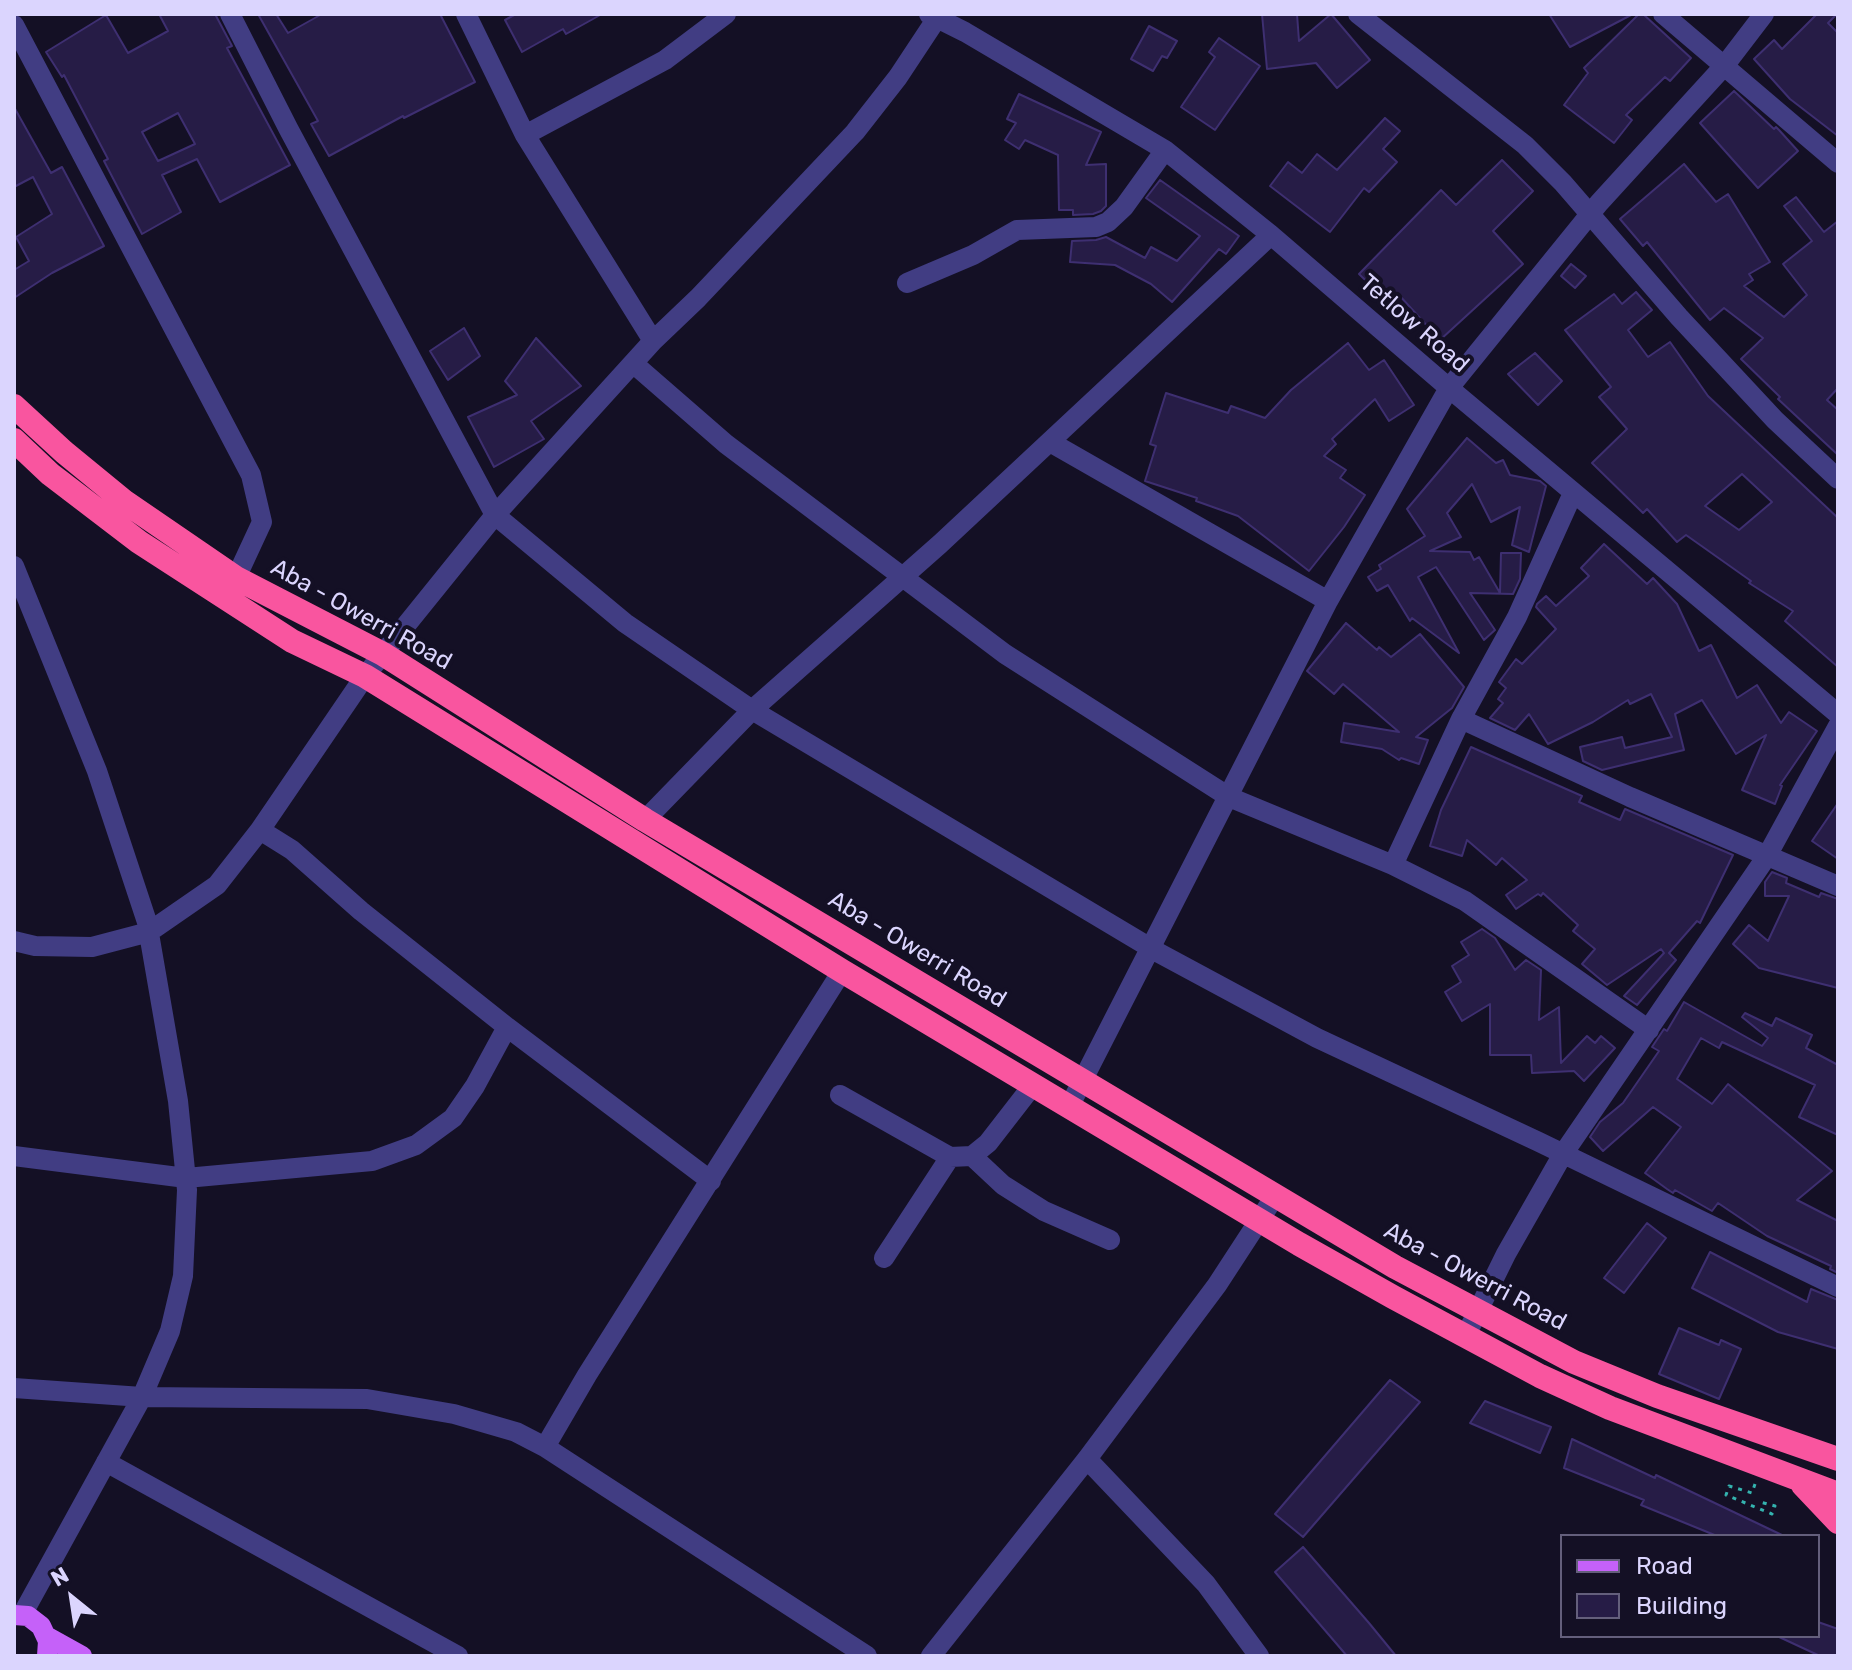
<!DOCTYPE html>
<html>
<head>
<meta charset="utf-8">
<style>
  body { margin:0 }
  #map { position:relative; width:1852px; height:1670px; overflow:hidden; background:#141025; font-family:Rubik,sans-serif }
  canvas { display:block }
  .frame { position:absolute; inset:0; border:16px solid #dbd5fe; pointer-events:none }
  .legend { position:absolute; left:1560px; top:1534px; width:260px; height:104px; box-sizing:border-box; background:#141025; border:2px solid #645f7c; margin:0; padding:10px 14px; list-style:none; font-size:24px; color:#dbd5fe }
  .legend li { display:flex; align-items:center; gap:16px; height:40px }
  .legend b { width:40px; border:2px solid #645f7c }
  .north { position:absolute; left:32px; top:1558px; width:80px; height:80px; -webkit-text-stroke:6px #141025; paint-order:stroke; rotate:330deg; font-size:22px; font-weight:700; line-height:32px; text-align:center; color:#dbd5fe }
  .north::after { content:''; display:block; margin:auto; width:28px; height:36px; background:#dbd5fe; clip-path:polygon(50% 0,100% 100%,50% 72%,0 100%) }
</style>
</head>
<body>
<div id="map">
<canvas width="1852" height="1670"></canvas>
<div class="frame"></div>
<ul class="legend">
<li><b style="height:10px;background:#c561f9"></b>Road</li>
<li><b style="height:22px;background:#261c46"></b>Building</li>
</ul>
<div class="north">N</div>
</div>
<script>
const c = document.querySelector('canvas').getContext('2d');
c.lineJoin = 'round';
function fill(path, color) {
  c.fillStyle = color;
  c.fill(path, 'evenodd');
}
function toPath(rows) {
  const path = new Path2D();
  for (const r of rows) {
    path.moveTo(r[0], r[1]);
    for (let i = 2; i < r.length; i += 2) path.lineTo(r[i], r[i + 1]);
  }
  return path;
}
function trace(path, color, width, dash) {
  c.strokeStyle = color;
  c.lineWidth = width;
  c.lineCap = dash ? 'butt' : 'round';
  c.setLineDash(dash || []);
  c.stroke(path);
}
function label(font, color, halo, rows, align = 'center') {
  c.font = font + ' Rubik,sans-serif';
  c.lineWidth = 8;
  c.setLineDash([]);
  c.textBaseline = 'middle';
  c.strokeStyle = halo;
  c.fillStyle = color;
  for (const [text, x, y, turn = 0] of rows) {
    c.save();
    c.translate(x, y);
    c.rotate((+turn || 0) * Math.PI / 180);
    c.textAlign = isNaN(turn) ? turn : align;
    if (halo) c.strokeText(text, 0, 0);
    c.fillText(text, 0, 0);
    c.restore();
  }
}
const building = toPath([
  [159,14,215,14,232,46,227,48,290,165,220,202,197,159,162,175,181,212,142,234,104,161,108,159,64,75,62,77,46,52,106,15,128,53,168,31,159,14],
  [178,113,195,144,158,161,142,132,178,113],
  [258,14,276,14,288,33,322,14,440,14,475,82,404,118,403,116,329,156,311,124,318,121,258,14],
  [516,14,602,14,566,34,563,29,522,52,505,20,516,14],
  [1262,14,1297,14,1299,41,1331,14,1370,60,1337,88,1316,63,1267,69,1262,14],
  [1549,14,1633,14,1570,47,1549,14],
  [1639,14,1643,14,1691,58,1670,81,1665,77,1626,115,1632,120,1614,143,1564,105,1588,73,1584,68,1639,14],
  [1817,14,1837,14,1828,23,1838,33,1838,136,1790,99,1754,59,1774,40,1782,49,1817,14],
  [1149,26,1177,41,1167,58,1162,56,1153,71,1131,59,1149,26],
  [1219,38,1260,66,1215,130,1181,107,1215,57,1209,52,1219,38],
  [1734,91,1774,129,1776,127,1779,130,1798,151,1758,188,1700,123,1734,91],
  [1019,94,1101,132,1086,165,1106,164,1106,206,1101,211,1093,214,1073,215,1073,210,1059,210,1058,155,1025,140,1019,149,1005,140,1016,123,1007,119,1019,94],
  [14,107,51,173,62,167,104,246,52,273,14,298,14,270,29,261,16,237,52,214,33,177,14,187,14,107],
  [1385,118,1400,131,1383,149,1397,162,1369,192,1364,188,1330,232,1270,186,1288,162,1302,173,1317,154,1337,170,1385,118],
  [1502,160,1533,191,1493,231,1523,264,1440,340,1399,295,1390,304,1359,274,1441,190,1456,205,1502,160],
  [1684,164,1716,202,1728,194,1770,262,1749,274,1753,280,1744,286,1784,317,1807,295,1783,264,1812,241,1784,206,1796,197,1824,232,1838,221,1838,388,1827,400,1838,410,1838,455,1778,399,1780,397,1741,359,1763,338,1724,308,1710,320,1647,242,1643,246,1620,219,1684,164],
  [1160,180,1239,236,1226,254,1219,249,1172,302,1151,284,1115,265,1070,262,1072,241,1096,240,1106,237,1145,258,1151,247,1177,261,1200,236,1146,198,1160,180],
  [1571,264,1586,276,1575,288,1561,276,1571,264],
  [1636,292,1652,310,1628,330,1648,357,1670,342,1708,396,1838,518,1838,667,1785,621,1793,611,1749,583,1751,581,1686,535,1677,542,1647,509,1643,513,1592,463,1627,429,1599,397,1611,387,1565,330,1614,294,1622,304,1636,292],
  [1742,474,1772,502,1739,530,1705,506,1742,474],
  [464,328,480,356,448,380,430,351,464,328],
  [536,338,581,386,531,421,544,439,494,467,468,417,517,395,505,381,536,338],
  [1348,343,1369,370,1384,360,1414,405,1389,421,1375,399,1332,439,1336,444,1324,456,1346,470,1340,478,1365,495,1344,527,1309,571,1238,516,1196,501,1197,498,1145,481,1156,446,1150,444,1166,393,1228,413,1231,406,1265,418,1291,390,1348,343],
  [1535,353,1562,381,1538,405,1508,374,1535,353],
  [1467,438,1496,463,1503,460,1510,475,1540,481,1546,486,1529,552,1512,545,1520,507,1491,522,1472,484,1447,513,1461,537,1430,551,1470,552,1474,560,1479,557,1500,593,1501,553,1521,553,1520,579,1513,594,1470,593,1495,630,1484,640,1436,567,1418,577,1459,653,1412,618,1410,621,1388,585,1377,591,1368,577,1381,569,1379,565,1425,536,1407,509,1467,438],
  [1604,544,1647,584,1653,578,1677,604,1699,651,1711,645,1737,698,1757,685,1781,723,1789,712,1817,731,1780,785,1782,786,1775,804,1742,790,1766,735,1736,754,1702,700,1675,714,1684,750,1602,770,1583,761,1580,747,1622,737,1625,748,1672,737,1651,694,1630,704,1628,700,1593,722,1548,744,1529,714,1515,730,1490,718,1503,703,1498,699,1506,688,1499,682,1516,659,1522,664,1556,629,1536,607,1537,604,1546,596,1556,606,1589,576,1581,568,1604,544],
  [1346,623,1377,650,1379,647,1391,657,1420,634,1464,687,1452,708,1416,737,1428,740,1419,764,1401,758,1399,760,1382,749,1341,742,1344,723,1399,732,1343,684,1334,694,1307,671,1346,623],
  [1471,747,1582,796,1579,802,1620,820,1625,809,1733,855,1700,923,1697,921,1669,953,1676,960,1637,1005,1624,996,1664,953,1661,949,1607,985,1582,964,1595,949,1573,931,1578,925,1543,893,1541,896,1538,894,1516,909,1506,895,1527,880,1502,858,1496,865,1467,840,1462,856,1430,846,1441,810,1471,747],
  [1838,803,1838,859,1812,841,1838,803],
  [1772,872,1787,878,1786,883,1819,897,1821,893,1838,899,1838,988,1759,968,1733,944,1749,925,1768,941,1789,896,1765,896,1765,882,1772,872],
  [1482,929,1495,938,1515,970,1526,960,1541,970,1539,1020,1559,1007,1561,1063,1587,1036,1595,1043,1601,1036,1615,1048,1584,1081,1574,1071,1532,1073,1531,1055,1490,1055,1490,1004,1462,1021,1445,992,1461,982,1452,966,1469,955,1461,942,1482,929],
  [1684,1002,1762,1046,1768,1038,1742,1017,1745,1013,1772,1026,1776,1018,1812,1035,1806,1048,1838,1065,1838,1135,1799,1117,1815,1085,1722,1042,1719,1048,1701,1038,1677,1079,1712,1104,1728,1084,1832,1171,1797,1200,1838,1221,1838,1273,1830,1269,1831,1266,1767,1236,1718,1203,1712,1211,1675,1190,1673,1193,1667,1189,1645,1173,1681,1127,1653,1107,1603,1151,1590,1137,1600,1122,1623,1103,1659,1051,1652,1047,1664,1029,1667,1031,1684,1002],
  [1647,1223,1666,1238,1624,1293,1604,1278,1647,1223],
  [1710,1252,1807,1302,1811,1289,1838,1300,1838,1349,1778,1332,1692,1288,1710,1252],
  [1679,1328,1719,1345,1721,1340,1741,1349,1719,1399,1659,1374,1679,1328],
  [1390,1380,1420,1402,1303,1537,1275,1514,1390,1380],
  [1485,1401,1551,1427,1540,1453,1470,1423,1485,1401],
  [1572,1439,1655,1478,1656,1475,1784,1536,1717,1536,1641,1505,1644,1500,1564,1468,1572,1439],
  [1303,1547,1369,1623,1396,1656,1347,1656,1275,1572,1303,1547],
  [1818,1622,1838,1629,1838,1656,1820,1656,1777,1636,1818,1636,1818,1622]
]);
fill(building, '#261c46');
trace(building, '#3e2f71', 2);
trace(toPath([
  [1755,1484,1752,1493,1729,1486,1726,1495,1772,1514,1775,1506,1760,1502]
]), '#34b3af', 3, [4, 6]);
trace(toPath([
  [230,14,288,128,495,515,625,623,752,710,1159,953,1317,1038,1539,1142,1838,1287],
  [466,14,525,135,653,341],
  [929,14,965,32,1165,150,1271,235,1449,388,1838,714],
  [1358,14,1525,145,1563,183,1679,317,1775,420,1838,479],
  [1663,14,1838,163],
  [14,25,251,475,262,522,236,578],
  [525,135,665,60,726,14],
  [907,283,973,255,1017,230,1096,227,1108,222,1124,207,1165,150],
  [634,364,726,444,1005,654,1229,797,1393,865,1465,901,1649,1030],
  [1050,442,1328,601],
  [14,566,97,771,147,922,178,1101,187,1190,183,1276,170,1331,142,1397,22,1615],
  [1461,719,1630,797,1838,886],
  [645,820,752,710,940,544,1271,235],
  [260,830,292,850,361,911,507,1027,711,1181],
  [1393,865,1461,719,1517,617,1573,493],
  [14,941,35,946,92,947,149,932,217,885,260,830,365,676,495,515,653,341,698,298,855,132,898,77,937,18],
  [840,1095,950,1157,972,1156,988,1143,1033,1085],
  [1069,1107,1328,601,1449,388,1599,203,1725,65,1764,14],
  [14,1156,186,1178,372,1161,416,1145,453,1118,475,1086,507,1027],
  [972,1156,1003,1185,1044,1211,1110,1240],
  [884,1258,950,1157],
  [1471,1325,1506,1254,1563,1154,1767,856,1838,726],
  [14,1388,142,1397,367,1399,454,1414,516,1432,545,1447,867,1656],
  [545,1447,587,1375,842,971],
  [1087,1459,1206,1584,1259,1656],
  [106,1462,458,1656],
  [931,1656,1087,1459,1217,1285,1275,1196]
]), '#413d83', 20);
trace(toPath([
  [14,1615,28,1616,41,1626,48,1641,47,1656],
  [46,1636,82,1656]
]), '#c561f9', 20);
trace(toPath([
  [14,406,64,452,125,502,236,578,383,654,645,820,1395,1267,1574,1362,1657,1396,1838,1459],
  [14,440,50,474,139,542,292,641,365,676,842,971,1299,1244,1393,1297,1540,1376,1610,1408,1838,1494],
  [1803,1485,1838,1522]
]), '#f9559f', 24);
label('24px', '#dbd5fe', '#141025', [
  ["Tetlow Road",1414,324,41],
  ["Aba - Owerri Road",361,615,29],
  ["Aba - Owerri Road",917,950,31],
  ["Aba - Owerri Road",1475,1277,28]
]);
</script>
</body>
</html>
